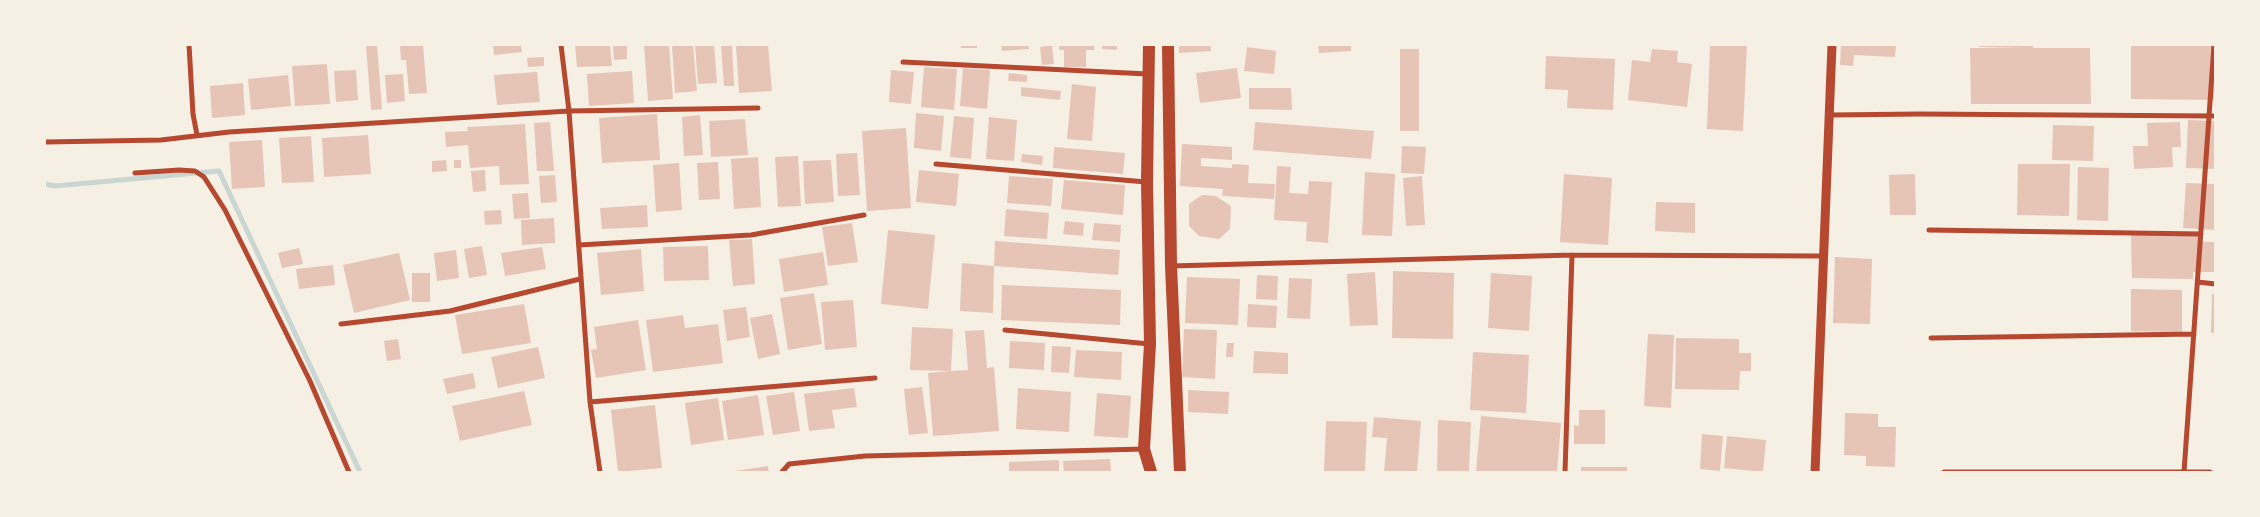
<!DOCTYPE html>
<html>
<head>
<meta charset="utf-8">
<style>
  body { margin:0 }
  #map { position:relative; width:2260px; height:517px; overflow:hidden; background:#f6efe4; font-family:"Roboto Condensed",sans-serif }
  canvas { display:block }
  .frame { position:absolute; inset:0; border:46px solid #f6efe4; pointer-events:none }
</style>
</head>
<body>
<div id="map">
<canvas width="2260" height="517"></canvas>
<div class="frame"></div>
</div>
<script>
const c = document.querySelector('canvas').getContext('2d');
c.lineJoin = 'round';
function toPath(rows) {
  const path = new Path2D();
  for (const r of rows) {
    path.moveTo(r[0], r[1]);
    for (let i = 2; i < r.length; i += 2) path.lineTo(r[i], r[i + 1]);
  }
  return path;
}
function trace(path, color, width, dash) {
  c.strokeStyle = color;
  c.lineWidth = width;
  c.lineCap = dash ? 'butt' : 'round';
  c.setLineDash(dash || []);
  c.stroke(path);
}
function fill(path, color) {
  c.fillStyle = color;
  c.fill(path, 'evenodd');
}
trace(toPath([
  [45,184,55,186,219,171,360,472]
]), '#c9d6d2', 5);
fill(toPath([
  [377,45,382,109,371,110,366,46],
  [400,45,423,45,427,93,409,94,406,60,401,60],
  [493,45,521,45,522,52,494,55],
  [575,45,610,45,612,66,577,67],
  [613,45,627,45,627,59,614,60],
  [644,45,669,45,673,99,648,101],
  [672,45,693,45,697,91,675,93],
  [695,45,714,45,717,83,698,84],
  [721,45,732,45,734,86,724,86],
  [736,45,768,45,772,91,739,93],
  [961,45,977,45,977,48,961,48],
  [1001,45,1028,45,1029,49,1002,51],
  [1052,45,1054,64,1042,65,1040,47],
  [1059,45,1094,45,1094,50,1086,50,1086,67,1064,67,1064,50,1059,50],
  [1102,45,1117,45,1117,50,1102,49],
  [1179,45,1211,45,1211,51,1179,53],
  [1318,45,1351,45,1351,51,1319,53],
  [1710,45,1747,45,1743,131,1707,129],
  [1841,45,1896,45,1895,57,1854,55,1853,66,1840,65],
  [1979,45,2033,45,2033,48,2090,48,2091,104,1971,104,1970,48,2024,48,1979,47],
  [2131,46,2215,46,2215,100,2131,99],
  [1247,47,1276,51,1274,74,1244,71],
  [1400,49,1419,49,1419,131,1400,131],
  [1652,49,1678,51,1677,62,1692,64,1687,107,1628,100,1632,60,1650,62],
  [1546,56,1615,59,1613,110,1567,108,1568,90,1545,89],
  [544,57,544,66,528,67,527,58],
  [327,64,330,104,295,106,292,66],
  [924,67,957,69,954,110,921,107],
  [963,68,990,70,987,109,960,106],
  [1237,68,1241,98,1200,103,1196,73],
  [356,70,358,100,336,102,334,71],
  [891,70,914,72,911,104,889,102],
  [632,71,634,103,589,106,587,74],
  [537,72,540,102,497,105,494,75],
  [1009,73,1027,75,1027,82,1008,81],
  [403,74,405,101,387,103,385,75],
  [288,75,291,106,251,110,248,79],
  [243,83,245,115,212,118,210,86],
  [1072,84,1096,87,1092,141,1067,139],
  [1021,87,1061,91,1060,100,1021,96],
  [1249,88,1291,88,1292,110,1249,109],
  [916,113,944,116,941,151,914,148],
  [657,114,660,160,602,163,599,118],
  [700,115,703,155,684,156,682,117],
  [954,116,974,118,971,159,950,157],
  [989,117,1017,120,1014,161,986,159],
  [745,119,748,155,711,157,709,121],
  [2188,120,2215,121,2215,169,2186,168],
  [550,122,554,171,537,171,534,123],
  [1255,122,1374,131,1371,159,1253,150],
  [2180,122,2181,147,2172,147,2173,167,2134,169,2133,146,2148,146,2147,123],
  [525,124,529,184,500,185,499,166,470,168,468,145,446,147,445,132,468,131,467,127],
  [2053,125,2094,126,2093,161,2052,160],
  [906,128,911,208,867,211,862,131],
  [368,135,371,174,324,177,322,138],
  [311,136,314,182,282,183,279,138],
  [262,140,265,187,232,189,229,142],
  [1182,144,1232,147,1232,160,1201,158,1201,166,1232,168,1232,164,1249,165,1248,183,1275,184,1274,199,1222,196,1223,189,1180,186],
  [1402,146,1426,147,1424,174,1401,173],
  [1054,147,1125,153,1123,174,1053,168],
  [857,153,860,195,838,196,836,154],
  [1022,154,1043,156,1042,165,1021,162],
  [798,156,801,206,778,207,775,157],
  [758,157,761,207,734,209,731,159],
  [446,160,447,171,432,172,432,161],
  [454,160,461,160,461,168,454,168],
  [831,160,834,202,805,204,803,161],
  [718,162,720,199,699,200,697,163],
  [679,163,682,210,656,212,653,165],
  [2018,164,2070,164,2069,216,2017,215],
  [1277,166,1291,167,1289,193,1308,194,1309,181,1332,182,1328,243,1306,241,1307,222,1274,220],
  [2078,167,2109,168,2108,221,2077,220],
  [485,170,486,191,473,192,471,171],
  [919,170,959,174,956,206,916,202],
  [1365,172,1395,174,1392,236,1362,235],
  [1564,174,1612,178,1608,245,1560,242],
  [1915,174,1916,215,1890,215,1889,175],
  [555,175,557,202,541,203,539,176],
  [1009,176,1053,179,1051,206,1007,203],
  [1422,176,1425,225,1406,226,1403,178],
  [1064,180,1125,185,1123,215,1061,209],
  [2186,183,2215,184,2215,230,2183,228],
  [528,193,530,218,514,219,512,194],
  [1202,195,1216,196,1231,206,1230,229,1219,239,1199,236,1189,226,1189,204],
  [1656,202,1695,203,1695,233,1655,231],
  [647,205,648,227,602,229,600,208],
  [1006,209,1049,213,1047,239,1004,236],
  [501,210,502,224,485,225,484,211],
  [554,218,555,243,522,245,521,220],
  [1065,221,1084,223,1083,236,1063,234],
  [852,223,858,262,828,266,822,227],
  [1094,223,1121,225,1120,242,1092,240],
  [888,230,935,235,928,309,881,304],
  [2131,234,2198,235,2198,242,2215,242,2215,272,2193,272,2193,279,2132,278],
  [752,239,755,284,733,286,729,240],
  [995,241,1120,250,1118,275,994,266],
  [482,246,487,275,469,278,464,249],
  [708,246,709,280,664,281,663,247],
  [542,247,546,269,505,276,501,253],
  [299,248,303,264,282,268,278,253],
  [641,249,644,291,601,295,597,253],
  [456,250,459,278,437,281,434,253],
  [823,252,828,285,784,292,779,259],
  [399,253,410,300,354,313,343,265],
  [1835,257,1872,259,1870,324,1833,323],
  [962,263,994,266,993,313,960,311],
  [333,265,335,285,299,289,296,269],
  [1393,271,1454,273,1453,339,1392,338],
  [1375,272,1378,325,1350,326,1347,274],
  [412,273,430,273,430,302,412,302],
  [1491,273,1532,276,1529,331,1488,328],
  [1257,275,1278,276,1277,300,1256,299],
  [1187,277,1240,279,1238,325,1185,323],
  [1289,278,1312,279,1310,319,1287,318],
  [1002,285,1121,290,1120,325,1001,320],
  [2131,289,2182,290,2182,332,2131,331],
  [814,293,822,344,788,350,780,298],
  [2212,294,2215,294,2215,333,2211,333],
  [853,300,857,347,825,350,821,302],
  [524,304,531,343,462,354,455,315],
  [1248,304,1277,306,1276,328,1247,327],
  [746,307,750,337,727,341,723,310],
  [772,314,780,354,758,359,750,318],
  [683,315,685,328,718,324,723,363,653,372,646,320],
  [638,320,646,370,596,378,591,350,597,349,594,327],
  [912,327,953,329,951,371,968,370,965,331,984,330,987,368,994,367,999,431,933,436,928,373,951,371,910,370],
  [1184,329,1217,330,1215,379,1182,377],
  [1648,334,1674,335,1671,408,1644,406],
  [1676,338,1739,339,1739,353,1751,353,1751,371,1740,371,1739,390,1675,389],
  [398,339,401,359,387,361,384,341],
  [1010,341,1045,343,1044,370,1009,368],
  [1227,343,1234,343,1233,357,1226,357],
  [1052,346,1071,347,1069,373,1051,372],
  [538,347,545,378,498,388,491,357],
  [1076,350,1122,352,1121,380,1074,377],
  [1254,351,1288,353,1288,374,1253,373],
  [1473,352,1529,355,1526,413,1470,410],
  [473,373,476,388,447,394,443,379],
  [922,387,928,433,909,435,904,389],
  [854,388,857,407,832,410,835,428,809,431,804,394],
  [1018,388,1071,392,1069,432,1016,429],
  [1188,390,1229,392,1228,414,1188,412],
  [524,391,532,425,460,441,452,406],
  [794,392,800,431,773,435,766,396],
  [1097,393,1131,396,1128,438,1094,436],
  [758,395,764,435,728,440,722,401],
  [718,398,724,440,691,445,685,403],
  [655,405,662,468,618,472,611,410],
  [1579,410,1605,410,1605,444,1574,444,1574,425,1579,426],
  [1845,413,1878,414,1878,427,1896,427,1895,467,1866,466,1866,456,1844,455],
  [1481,416,1561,423,1557,472,1476,472],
  [1374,417,1421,421,1417,472,1384,472,1387,438,1372,437],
  [1438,420,1471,422,1469,472,1437,472],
  [1326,421,1367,422,1365,472,1324,472],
  [1702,434,1723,436,1720,471,1700,469],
  [1727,436,1766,440,1763,472,1724,468],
  [1110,459,1111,472,1064,472,1063,461],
  [1059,460,1059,472,1009,472,1009,462],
  [768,466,769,472,735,472,735,471],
  [1581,467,1627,467,1627,472,1581,472]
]), '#e6c5b7');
trace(toPath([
  [189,45,193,114,197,135],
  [561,45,569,111,590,402,600,472],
  [903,62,1148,74],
  [1830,115,1919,114,2215,116],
  [45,142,161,140,229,132,569,111,758,108],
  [936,164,1146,182],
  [135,173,179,170,195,171,204,177,225,210,310,381,349,472],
  [1929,230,2201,234],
  [579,245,751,235,864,215],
  [1171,266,1572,255,1824,256],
  [2198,282,2215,284],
  [341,324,450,311,580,279],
  [1005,330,1149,344],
  [1931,338,2194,334],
  [590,402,875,378],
  [782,472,789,464,865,456,1144,449],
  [1565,472,1572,255],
  [1944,472,2210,472],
  [2184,472,2214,45]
]), '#b5482f', 5);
trace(toPath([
  [1815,472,1832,45]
]), '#b5482f', 9);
trace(toPath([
  [1149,45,1147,182,1150,344,1144,449,1151,472],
  [1168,45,1171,266,1180,472]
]), '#b5482f', 12);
</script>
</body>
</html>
